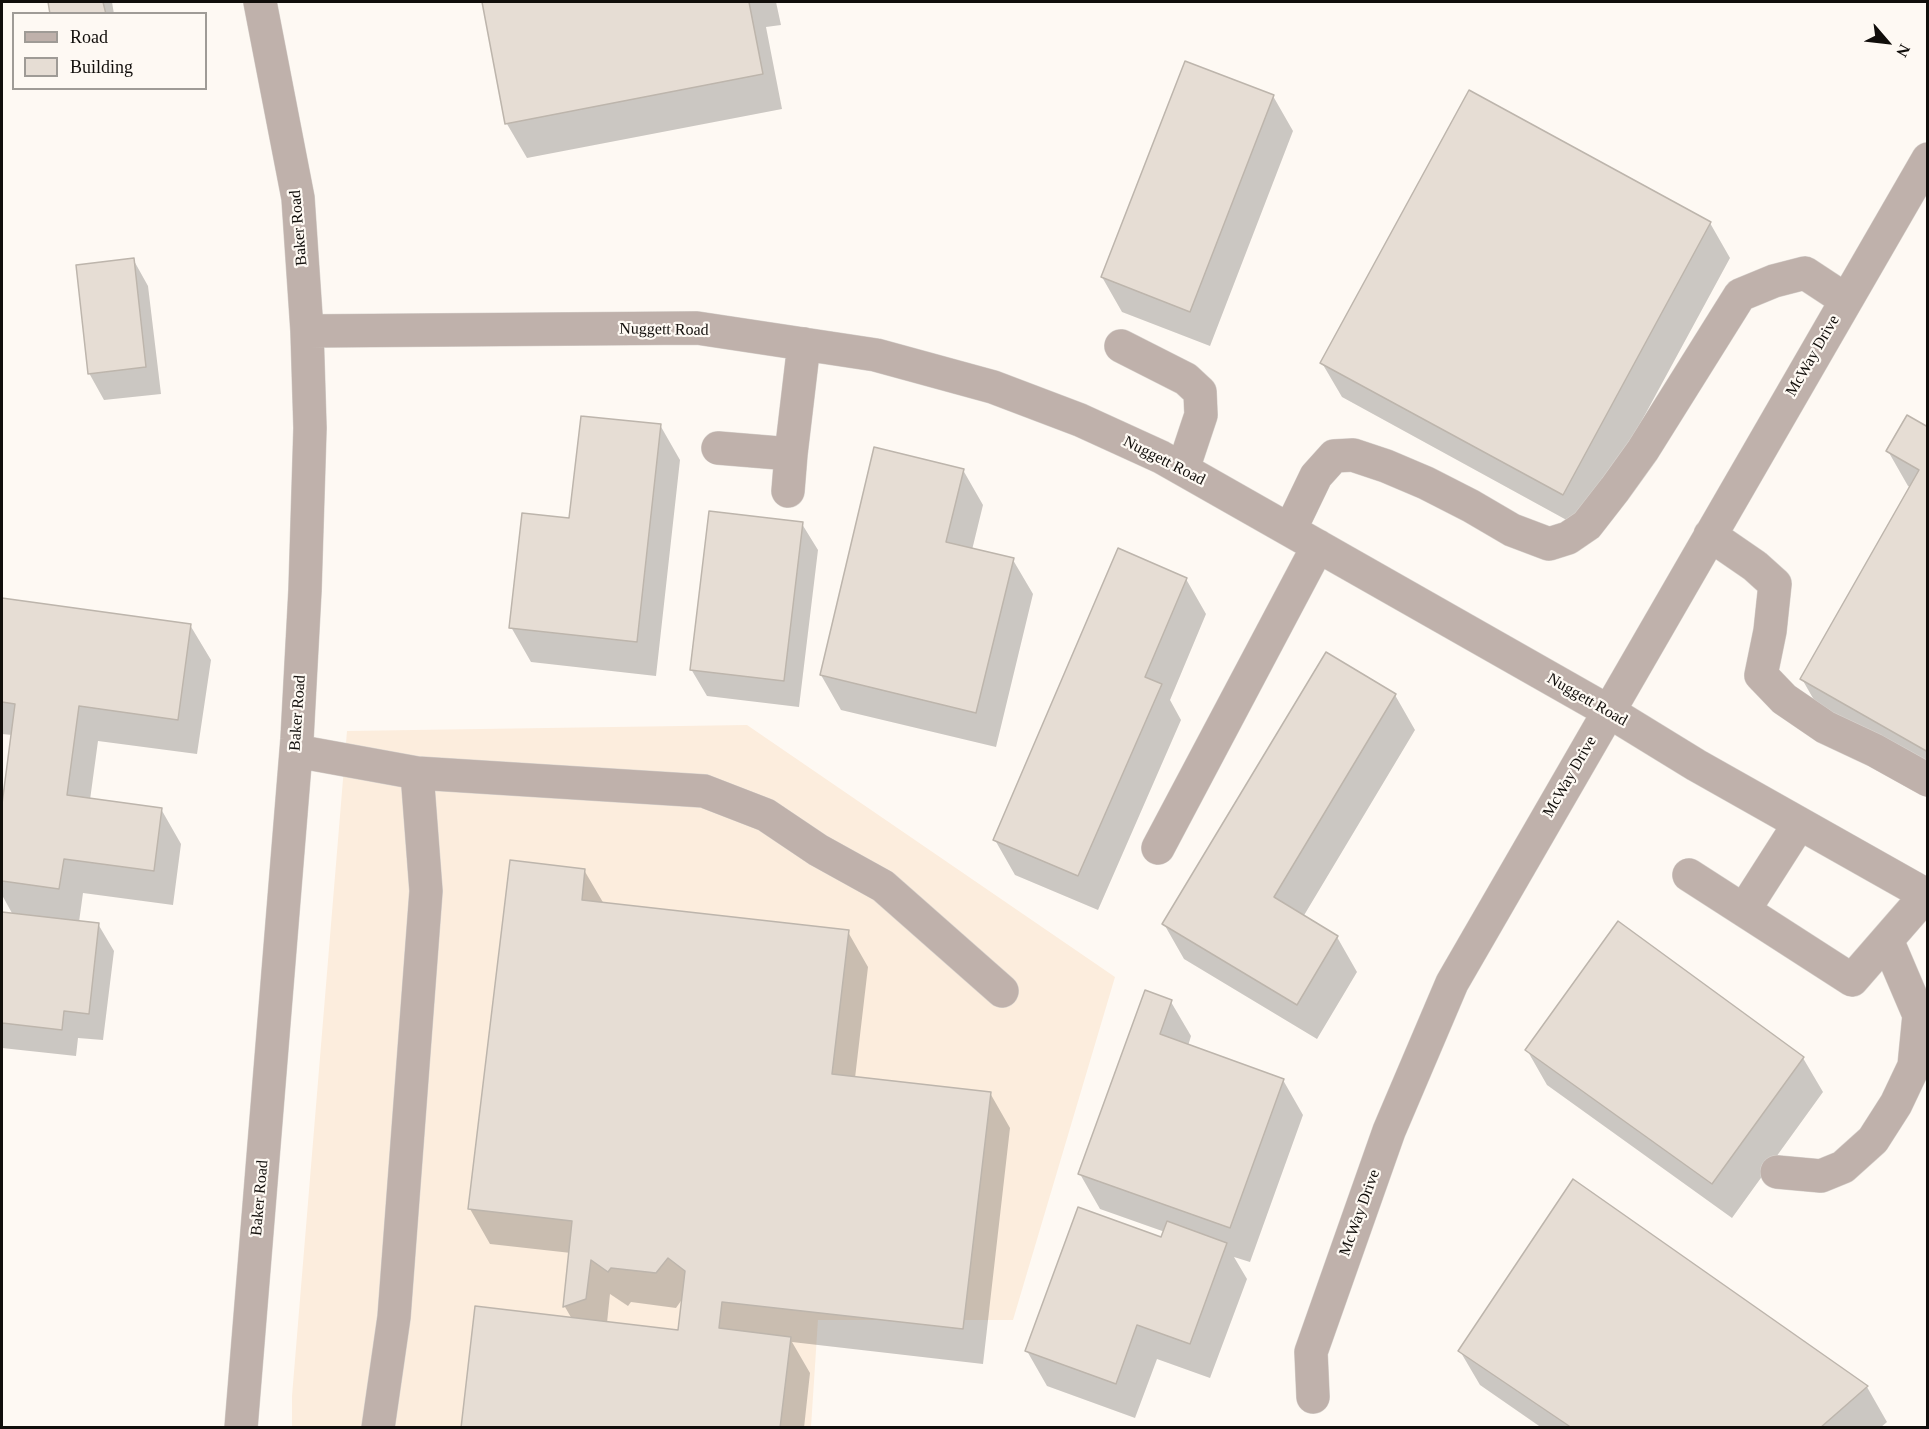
<!DOCTYPE html>
<html>
<head>
<meta charset="utf-8">
<style>
  body { margin:0 }
  #map { position:relative; width:1929px; height:1429px; overflow:hidden; background:#fef9f3; font-family:Georgia,serif }
  canvas { display:block }
  .frame { position:absolute; inset:0; border:3px solid #110e0b; pointer-events:none }
  .legend { position:absolute; left:12px; top:12px; width:195px; height:78px; box-sizing:border-box; background:#fef9f3; border:2px solid #9f9b96; margin:0; padding:8px 10px; list-style:none; font-size:18px; color:#110e0b }
  .legend li { display:flex; align-items:center; gap:12px; height:30px }
  .legend b { width:30px; border:2px solid #9f9b96 }
  .north { position:absolute; left:1857px; top:12px; width:60px; height:60px; -webkit-text-stroke:4px #fef9f3; paint-order:stroke; rotate:118deg; font-size:16px; font-weight:700; line-height:24px; text-align:center; color:#110e0b }
  .north::after { content:''; display:block; margin:auto; width:21px; height:27px; background:#110e0b; clip-path:polygon(50% 0,100% 100%,50% 72%,0 100%) }
</style>
</head>
<body>
<div id="map">
<canvas width="1929" height="1429"></canvas>
<div class="frame"></div>
<ul class="legend">
<li><b style="height:8px;background:#bfb1ab"></b>Road</li>
<li><b style="height:16px;background:#e6ddd4"></b>Building</li>
</ul>
<div class="north">N</div>
</div>
<script>
const c = document.querySelector('canvas').getContext('2d');
c.lineJoin = 'round';
function fill(path, color) {
  c.fillStyle = color;
  c.fill(path, 'evenodd');
}
function toPath(rows) {
  const path = new Path2D();
  for (const r of rows) {
    path.moveTo(r[0], r[1]);
    for (let i = 2; i < r.length; i += 2) path.lineTo(r[i], r[i + 1]);
  }
  return path;
}
function trace(path, color, width, dash) {
  c.strokeStyle = color;
  c.lineWidth = width;
  c.lineCap = dash ? 'butt' : 'round';
  c.setLineDash(dash || []);
  c.stroke(path);
}
function label(font, color, halo, rows, align = 'center') {
  c.font = font + ' Georgia,serif';
  c.lineWidth = 4.5;
  c.setLineDash([]);
  c.textBaseline = 'middle';
  c.strokeStyle = halo;
  c.fillStyle = color;
  for (const [text, x, y, turn = 0] of rows) {
    c.save();
    c.translate(x, y);
    c.rotate((+turn || 0) * Math.PI / 180);
    c.textAlign = isNaN(turn) ? turn : align;
    if (halo) c.strokeText(text, 0, 0);
    c.fillText(text, 0, 0);
    c.restore();
  }
}
fill(toPath([
  [747,725,1115,977,1013,1320,818,1320,811,1427,292,1428,292,1396,347,731]
]), '#fceddd');
fill(toPath([
  [50,2,112,2,114,14,52,14],
  [484,2,776,2,781,25,766,27,782,109,527,158,507,124],
  [1273,96,1293,131,1210,346,1122,312,1102,277],
  [1710,223,1730,258,1583,529,1342,397,1322,363],
  [133,259,148,286,161,394,104,400,89,373],
  [660,425,680,460,656,676,531,662,511,627,571,520],
  [1928,428,1928,774,1822,714,1802,679,1911,488,1908,486,1888,451],
  [963,470,983,505,972,550,1013,560,1033,594,996,747,841,710,821,675],
  [802,524,818,550,799,707,707,696,691,669],
  [1186,579,1206,614,1170,700,1181,720,1098,910,1015,875,995,840],
  [2,600,190,625,211,660,197,754,98,741,90,800,161,809,181,844,173,905,83,893,79,922,98,924,114,951,103,1040,78,1038,76,1056,2,1048,2,913,13,915,2,895,2,815,12,735,2,734],
  [1395,695,1415,730,1303,917,1337,937,1357,972,1317,1039,1184,959,1164,924],
  [584,870,604,904,848,932,868,967,855,1078,990,1093,1010,1128,983,1364,792,1342,810,1373,804,1428,462,1428,572,1319,565,1307,571,1253,490,1244,470,1209],
  [610,1294,628,1306,631,1302,676,1308,683,1298,679,1331,607,1323],
  [1171,1002,1191,1036,1188,1046,1283,1080,1303,1115,1250,1262,1234,1257,1247,1279,1210,1378,1157,1359,1135,1418,1047,1386,1027,1351,1162,1239,1165,1232,1100,1209,1080,1174],
  [1527,1050,1803,1058,1823,1092,1732,1218,1547,1085],
  [1573,1181,1867,1387,1887,1422,1880,1428,1542,1428,1480,1385,1460,1351]
]), '#0003');
const building = toPath([
  [48,2,103,2,106,14,50,14,48,2],
  [482,2,749,2,763,74,505,124,482,2],
  [1185,61,1274,95,1190,312,1101,277,1185,61],
  [1469,90,1711,222,1563,495,1320,363,1469,90],
  [134,258,146,367,88,374,76,265,134,258],
  [1907,415,1928,427,1928,752,1800,679,1919,470,1886,451,1907,415],
  [581,416,661,424,637,642,509,628,522,513,569,518,581,416],
  [874,447,964,469,946,542,1014,558,976,713,820,675,874,447],
  [709,511,803,522,784,681,690,670,709,511],
  [1118,548,1187,578,1145,677,1162,684,1078,876,993,840,1118,548],
  [2,598,191,624,178,720,79,706,67,795,162,808,154,871,64,859,59,889,2,881,2,804,15,704,2,702,2,598],
  [1326,652,1396,694,1274,897,1338,936,1297,1005,1162,924,1326,652],
  [510,860,585,869,582,900,849,930,832,1074,991,1092,963,1329,722,1302,719,1328,791,1337,780,1428,461,1428,475,1306,678,1330,685,1271,668,1258,656,1273,611,1268,608,1272,591,1260,586,1299,563,1307,572,1221,468,1209,510,860],
  [2,912,99,923,89,1014,64,1011,62,1030,2,1023,2,912],
  [1618,921,1804,1057,1712,1184,1525,1050,1618,921],
  [1145,990,1172,1000,1160,1034,1284,1079,1230,1228,1078,1174,1145,990],
  [1573,1179,1868,1386,1820,1428,1572,1428,1458,1351,1573,1179],
  [1078,1207,1161,1237,1167,1221,1227,1243,1190,1344,1137,1325,1116,1384,1025,1351,1078,1207]
]);
fill(building, '#e6ddd4');
trace(building, '#bdb5ac', 1.5);
const minor = toPath([
  [307,331,697,328,876,355,993,387,1080,420,1161,457,1608,711,1696,765,1928,896],
  [1121,346,1186,379,1200,392,1201,415,1183,469],
  [718,448,791,454,788,491],
  [791,454,804,344],
  [1290,530,1316,476,1334,456,1353,455,1386,466,1426,483,1471,506,1512,530,1549,544,1568,538,1587,525,1615,489,1643,450,1740,295,1774,281,1805,273,1846,300],
  [1710,535,1755,566,1775,584,1770,631,1761,675,1784,699,1825,727,1874,750,1928,780],
  [296,751,417,773,704,791,766,815,818,850,883,886,1002,991],
  [1158,848,1318,546],
  [1689,875,1852,980,1926,895],
  [1744,910,1799,824],
  [1777,1172,1821,1176,1843,1167,1873,1140,1896,1104,1914,1066,1919,1015,1887,940],
  [1313,1397,1311,1352,1389,1131,1452,983,1928,159],
  [241,1428,297,739,305,590,310,428,307,331,298,198,260,2],
  [378,1428,394,1317,426,891,417,773]
]);
trace(minor, '#d8d3ce', 34);
trace(minor, '#bfb1ab', 33);
label('16px', '#110e0b', '#fef9f3', [
  ["Baker Road",299,228,-95],
  ["Nuggett Road",664,330,1],
  ["McWay Drive",1813,356,-60],
  ["Nuggett Road",1164,461,27],
  ["Nuggett Road",1587,700,30],
  ["Baker Road",298,713,-86],
  ["McWay Drive",1570,777,-60],
  ["Baker Road",260,1198,-85],
  ["McWay Drive",1360,1213,-70]
]);
</script>
</body>
</html>
